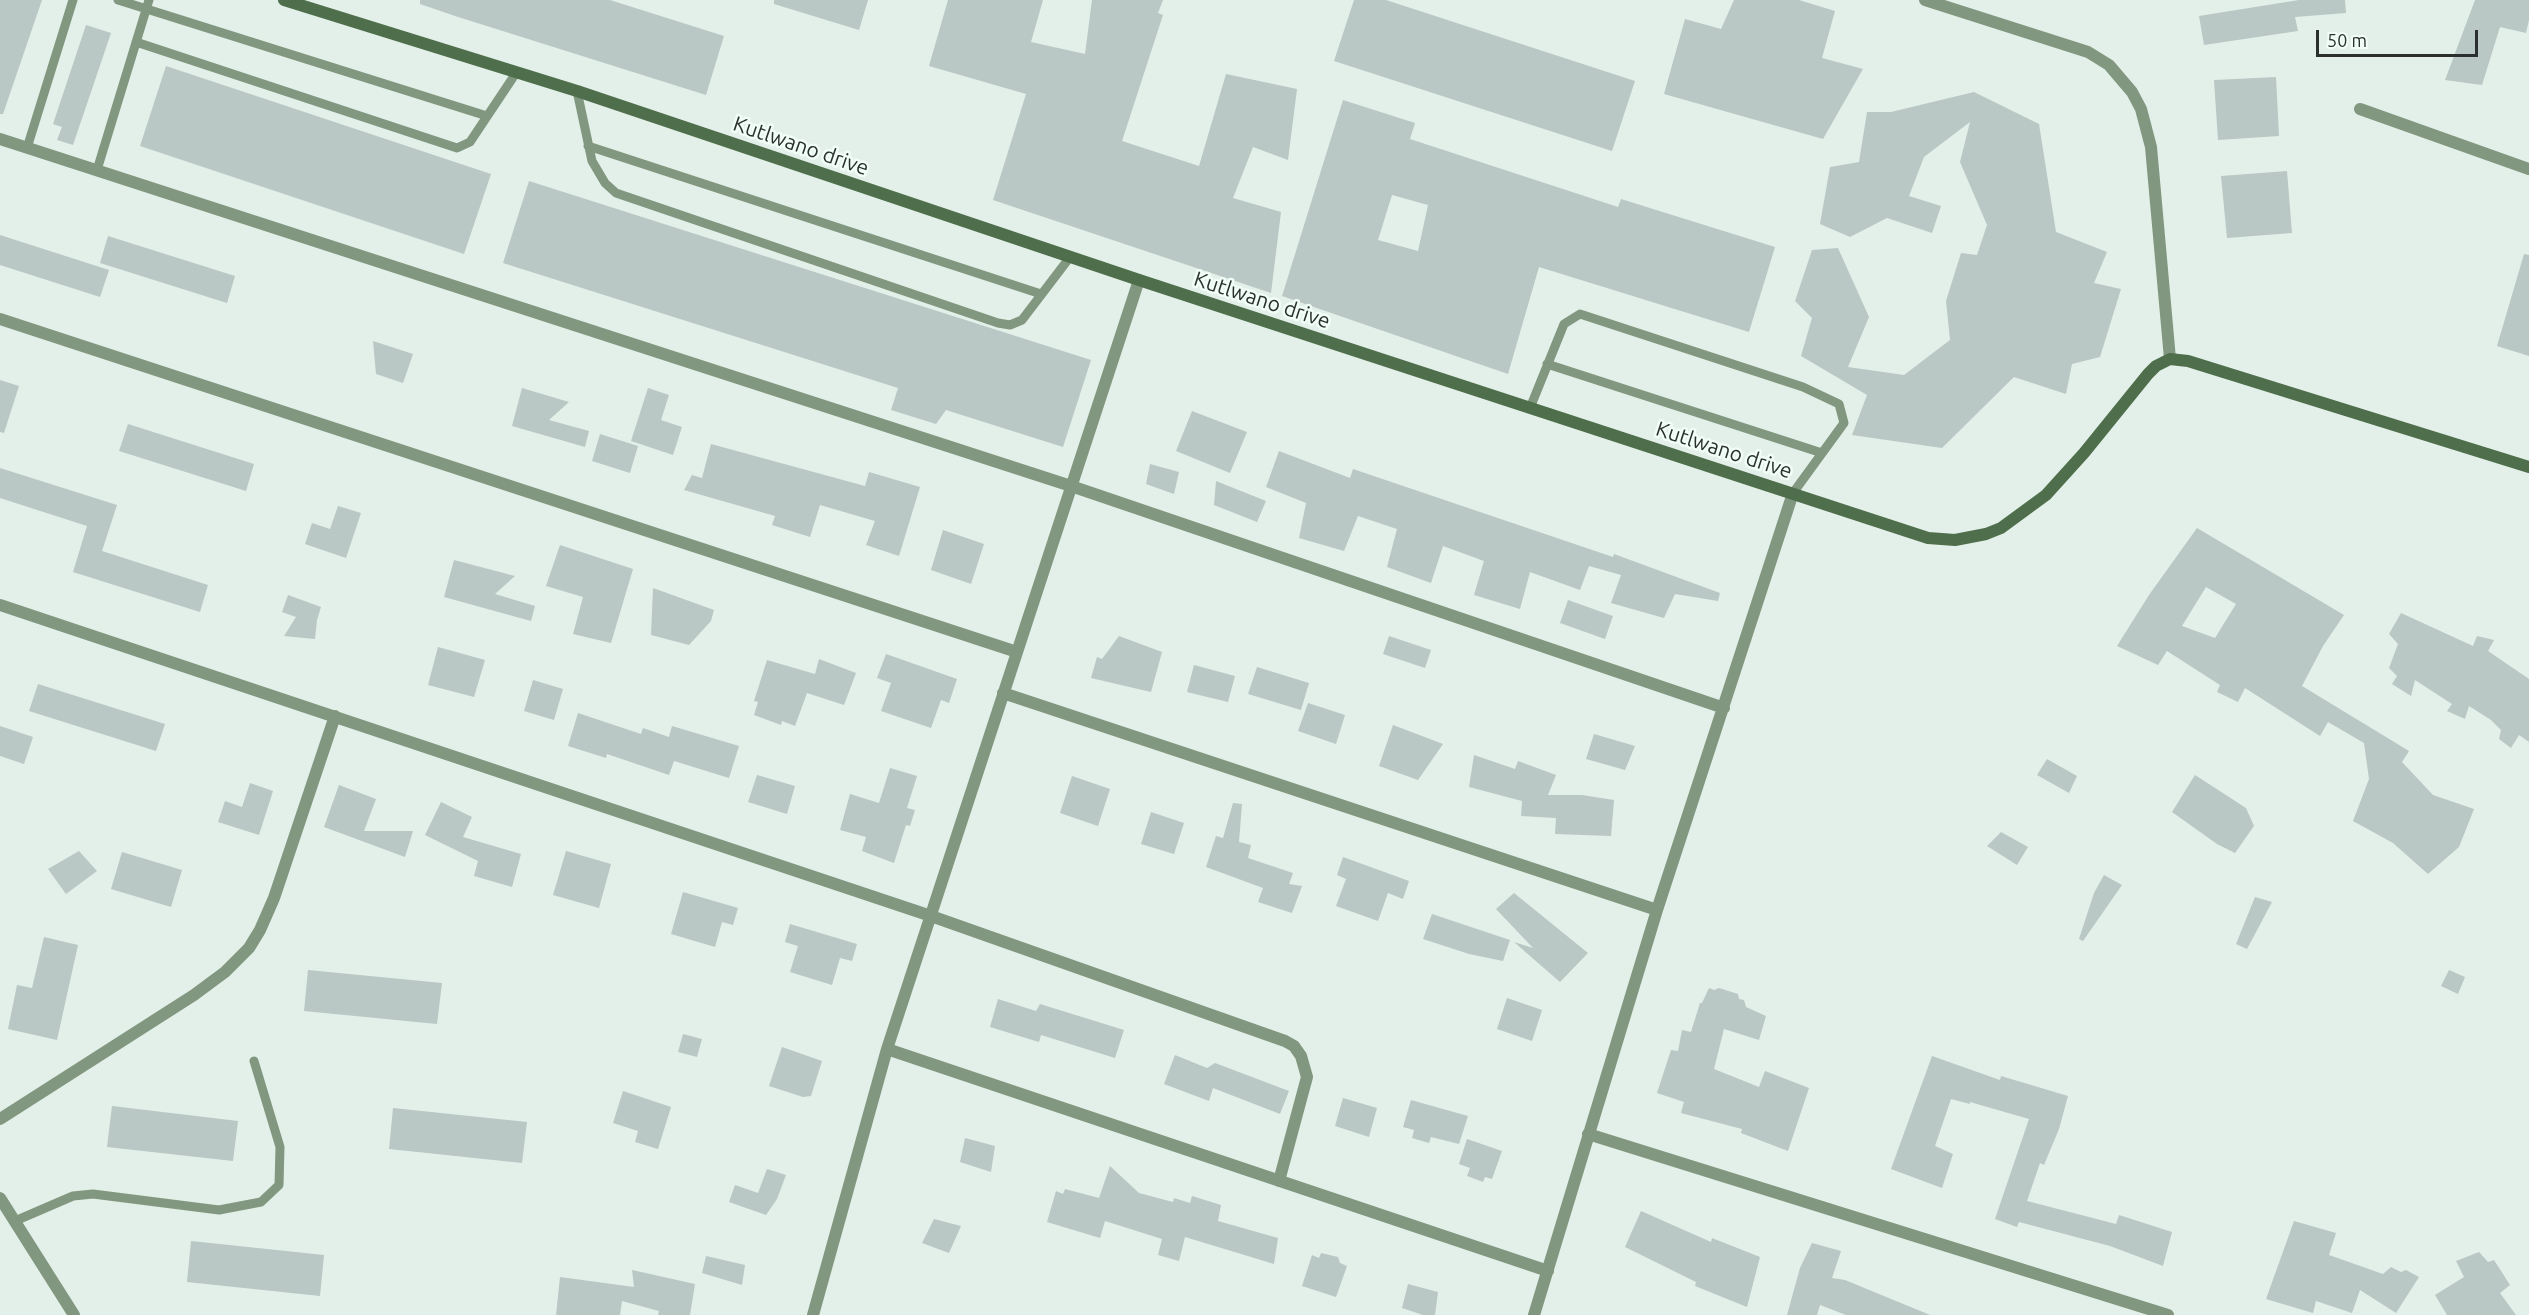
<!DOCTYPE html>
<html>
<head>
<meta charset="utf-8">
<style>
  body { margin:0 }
  #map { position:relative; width:2529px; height:1315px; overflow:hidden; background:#e3f0e9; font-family:Ubuntu,sans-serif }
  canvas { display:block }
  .scale { position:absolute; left:2316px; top:30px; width:162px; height:27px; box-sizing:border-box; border:3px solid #2b302e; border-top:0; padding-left:8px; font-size:18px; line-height:21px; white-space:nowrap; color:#2b302e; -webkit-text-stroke:4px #f0fef7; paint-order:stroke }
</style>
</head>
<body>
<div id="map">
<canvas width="2529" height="1315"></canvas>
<div class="scale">50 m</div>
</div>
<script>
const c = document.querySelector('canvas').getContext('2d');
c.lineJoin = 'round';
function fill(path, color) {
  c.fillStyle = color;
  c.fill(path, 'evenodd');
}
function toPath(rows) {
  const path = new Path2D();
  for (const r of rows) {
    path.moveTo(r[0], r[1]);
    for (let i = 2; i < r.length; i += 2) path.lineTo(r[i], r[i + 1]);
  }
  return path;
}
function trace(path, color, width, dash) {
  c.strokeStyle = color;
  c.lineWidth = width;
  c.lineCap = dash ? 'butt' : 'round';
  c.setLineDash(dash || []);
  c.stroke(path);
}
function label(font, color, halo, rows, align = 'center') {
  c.font = font + ' Ubuntu,sans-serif';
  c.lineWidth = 5;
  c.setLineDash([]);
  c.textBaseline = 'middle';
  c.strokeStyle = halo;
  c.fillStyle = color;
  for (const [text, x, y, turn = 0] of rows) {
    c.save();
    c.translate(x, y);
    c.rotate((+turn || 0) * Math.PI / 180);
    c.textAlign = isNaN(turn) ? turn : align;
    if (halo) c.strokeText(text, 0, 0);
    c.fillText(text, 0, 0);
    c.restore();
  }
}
fill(toPath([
  [0,0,42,0,3,114,0,114],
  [420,0,610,0,724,36,706,95,455,16,420,4],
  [774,0,868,0,859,30,774,4],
  [948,0,1043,0,1031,42,1085,54,1092,0,1163,0,1158,13,1163,15,1122,141,1199,166,1226,74,1297,89,1288,160,1253,147,1233,198,1281,212,1271,293,993,200,1026,94,929,66],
  [1354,0,1386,0,1635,81,1612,151,1334,61],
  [1734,0,1799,0,1835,11,1822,58,1863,69,1823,139,1664,94,1685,19,1721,29],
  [2299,0,2345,0,2346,13,2295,17,2298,31,2204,45,2199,16],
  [2475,0,2529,0,2529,20,2526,33,2500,27,2482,85,2445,80],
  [86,25,111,33,73,145,57,140,62,127,53,124],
  [166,66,491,174,464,254,140,146],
  [2276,77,2279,136,2218,140,2214,80],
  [1974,92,2039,124,2056,232,2107,252,2094,283,2121,289,2100,357,2072,364,2066,394,2014,377,1942,448,1852,435,1867,395,1801,356,1812,318,1795,301,1812,250,1838,248,1869,317,1848,367,1904,375,1950,340,1946,301,1961,253,1977,255,1987,225,1960,162,1970,122,1924,157,1909,196,1941,206,1932,233,1887,218,1850,237,1820,224,1830,167,1859,162,1867,112,1891,112],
  [1343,100,1415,123,1410,139,1618,207,1621,199,1775,247,1749,332,1539,267,1508,374,1282,296],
  [1392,195,1428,205,1418,251,1378,240],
  [2287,171,2292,233,2227,238,2221,176],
  [529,181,1091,360,1063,447,946,410,936,424,891,410,898,388,503,263],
  [0,235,109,270,100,297,0,265],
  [108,236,235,276,227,303,100,263],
  [2524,254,2529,255,2529,356,2497,346],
  [373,341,413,354,403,383,376,374],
  [0,380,19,386,4,433,0,432],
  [522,388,569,402,549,420,589,431,585,447,512,426],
  [648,388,669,395,661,420,682,427,673,455,631,441],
  [1192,411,1247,432,1230,473,1176,451],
  [128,424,254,464,246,491,119,451],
  [600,434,638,446,630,473,592,461],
  [711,444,865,486,869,472,920,487,899,556,866,545,875,521,820,505,810,537,772,525,775,516,684,490,692,475,702,478],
  [1279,451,1350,478,1353,469,1613,557,1614,554,1720,593,1718,601,1675,594,1664,618,1611,603,1621,575,1589,566,1580,590,1530,572,1520,609,1474,595,1484,561,1443,546,1431,583,1387,567,1397,529,1358,516,1344,551,1299,538,1306,503,1266,487],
  [1150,464,1179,472,1174,494,1146,484],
  [0,468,117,505,102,551,208,585,200,612,73,572,87,526,0,498],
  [1216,481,1266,501,1257,522,1214,505],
  [338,506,361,513,346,558,305,544,312,523,330,529],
  [2197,528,2344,615,2323,646,2302,686,2409,751,2402,762,2433,795,2474,809,2459,847,2428,874,2393,843,2353,821,2369,779,2364,743,2328,722,2320,736,2245,688,2238,702,2217,692,2220,685,2167,651,2158,665,2117,646,2149,595],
  [2206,587,2236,604,2215,638,2182,626],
  [943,530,984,544,971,584,931,570],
  [560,545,633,569,611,643,573,634,583,597,546,586],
  [454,560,515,576,495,594,535,606,531,621,444,597],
  [653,588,714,610,711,621,689,645,651,635],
  [288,595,321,607,317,620,315,639,284,636,296,617,282,612],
  [1568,600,1613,616,1605,639,1560,623],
  [2401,613,2473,646,2477,636,2494,640,2488,651,2529,679,2529,742,2519,735,2511,748,2499,739,2501,730,2491,720,2469,706,2465,719,2447,711,2452,704,2415,680,2411,696,2392,684,2397,676,2389,668,2398,644,2389,634],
  [1119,636,1162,652,1151,692,1091,678,1097,657,1102,659],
  [1389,636,1431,650,1425,668,1383,654],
  [438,647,485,660,474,697,428,685],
  [886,654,957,679,949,703,941,700,931,728,881,711,891,683,877,678],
  [819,659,856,673,844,705,807,693,795,726,782,721,781,725,754,715,758,702,754,701,767,660,815,674],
  [1194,665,1235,676,1228,702,1187,692],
  [1257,667,1309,683,1301,710,1248,694],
  [533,680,563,689,554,720,524,711],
  [38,684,165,724,156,751,29,711],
  [1308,703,1345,715,1336,744,1298,731],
  [578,713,641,734,643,728,669,737,672,726,739,746,729,778,674,761,669,775,607,754,606,758,568,746],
  [1393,725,1443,744,1418,780,1379,766],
  [0,726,33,737,24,764,0,756],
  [1594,734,1635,746,1625,770,1586,759],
  [1474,755,1515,769,1518,761,1556,775,1548,795,1582,795,1614,800,1611,836,1555,834,1556,818,1521,816,1522,801,1469,787],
  [2047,759,2077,776,2069,793,2037,775],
  [890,768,917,776,907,808,915,810,910,826,906,825,894,863,862,851,866,837,840,830,850,794,879,803],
  [757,775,795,786,787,814,748,802],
  [2195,775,2246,808,2254,826,2235,853,2217,844,2172,812],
  [1072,776,1110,789,1098,826,1060,813],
  [250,783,273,791,259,835,218,822,225,801,242,807],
  [339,785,376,799,364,831,413,831,405,857,324,827],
  [441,802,472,817,463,837,521,854,512,887,474,876,478,861,425,835],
  [1233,803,1242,804,1239,842,1251,845,1248,858,1293,873,1289,884,1302,886,1292,913,1258,902,1263,888,1206,867,1216,836,1223,838],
  [1151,812,1184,823,1174,854,1141,844],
  [2001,832,2028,847,2017,865,1987,846],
  [79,851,97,871,66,894,48,869],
  [566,851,611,864,599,908,553,895],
  [122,852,182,870,171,907,111,889],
  [1343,857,1409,881,1403,899,1388,893,1378,921,1336,906,1346,879,1337,875],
  [2104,875,2122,885,2083,941,2079,939,2094,893],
  [683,892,738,908,733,925,722,922,715,947,671,934],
  [1514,893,1588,953,1560,982,1514,942,1533,948,1496,909],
  [2255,897,2272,902,2247,949,2236,944],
  [1432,914,1510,940,1503,961,1469,954,1423,939],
  [790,924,857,944,852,961,840,958,832,985,790,972,798,946,785,942],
  [44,937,78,945,57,1040,8,1029,17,985,32,988],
  [308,970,442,983,437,1024,304,1011],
  [2449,970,2465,977,2458,994,2441,986],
  [1709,988,1714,990,1719,988,1738,994,1739,999,1744,1000,1746,1007,1766,1016,1759,1040,1724,1029,1714,1069,1759,1087,1765,1071,1809,1088,1788,1151,1741,1133,1742,1129,1681,1113,1684,1102,1657,1093,1671,1050,1678,1051,1682,1030,1691,1032,1700,1003,1702,1003],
  [1507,998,1542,1010,1532,1041,1497,1029],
  [998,999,1036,1011,1040,1004,1124,1030,1115,1058,1041,1035,1039,1042,990,1027],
  [683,1034,702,1039,697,1057,678,1052],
  [782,1047,822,1061,811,1096,803,1097,769,1086],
  [1175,1055,1207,1068,1215,1063,1289,1091,1280,1114,1213,1088,1209,1101,1164,1084],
  [1932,1056,2000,1080,2001,1076,2068,1096,2059,1129,2044,1165,2040,1163,2027,1201,2116,1224,2119,1215,2172,1232,2163,1266,2110,1246,2019,1222,2017,1227,1995,1219,2029,1119,1970,1102,1970,1104,1951,1099,1935,1146,1953,1154,1942,1188,1891,1169],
  [623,1091,671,1107,658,1149,635,1142,638,1131,613,1123],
  [1343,1098,1377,1108,1369,1137,1335,1126],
  [1411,1100,1468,1116,1459,1144,1431,1137,1429,1143,1412,1138,1414,1130,1403,1127],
  [112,1106,238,1121,233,1161,107,1147],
  [393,1108,527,1122,522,1163,389,1149],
  [965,1138,995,1146,991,1172,960,1162],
  [1467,1139,1502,1151,1492,1179,1485,1177,1483,1182,1467,1176,1470,1168,1459,1164],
  [1110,1166,1139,1193,1173,1202,1174,1198,1190,1203,1192,1196,1221,1205,1218,1221,1278,1238,1274,1264,1185,1237,1179,1261,1158,1255,1162,1239,1105,1221,1100,1238,1047,1222,1056,1191,1063,1194,1065,1189,1099,1198],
  [767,1169,786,1175,777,1199,766,1215,729,1202,735,1185,758,1193],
  [1641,1211,1711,1242,1712,1238,1760,1257,1747,1307,1695,1286,1696,1282,1625,1247],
  [934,1219,961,1226,949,1253,922,1243],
  [2294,1221,2336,1233,2329,1255,2383,1274,2391,1267,2401,1272,2406,1270,2419,1277,2396,1313,2360,1290,2352,1313,2316,1301,2313,1313,2266,1299],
  [191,1241,324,1255,320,1296,187,1282],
  [1812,1243,1841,1251,1832,1278,1845,1280,1930,1315,1846,1315,1820,1305,1817,1315,1787,1315,1800,1268],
  [2479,1252,2488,1262,2494,1260,2510,1285,2500,1293,2516,1315,2447,1315,2435,1295,2464,1277,2456,1261],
  [1321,1253,1338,1257,1340,1263,1347,1266,1336,1297,1302,1286,1312,1255,1319,1258],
  [706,1256,745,1265,742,1285,702,1273],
  [632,1270,695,1284,690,1315,658,1315,659,1311,622,1301,620,1315,556,1315,560,1277,634,1287],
  [1408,1284,1438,1292,1435,1315,1423,1315,1402,1308]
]), '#b9c7c5');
trace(toPath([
  [118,0,487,116],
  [136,42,457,148,470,142,516,73],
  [577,91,592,161,605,183,616,193,998,323,1010,325,1022,320,1070,257],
  [588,146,1041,294],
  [27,148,73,0],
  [97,170,149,0],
  [1547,364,1822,453],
  [1530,408,1564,324,1580,314,1803,387,1839,404,1844,423,1793,493],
  [15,1221,73,1196,93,1194,219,1210,261,1202,279,1185,280,1147,254,1061]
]), '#82977f', 9);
trace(toPath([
  [1925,0,2088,52,2109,65,2132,92,2141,109,2151,147,2170,359],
  [2360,109,2529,169],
  [0,139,1071,486,1724,708],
  [0,319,1017,652],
  [0,605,931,916,1285,1041,1294,1046,1301,1056,1307,1077,1279,1181],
  [1003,693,1657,910],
  [887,1049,1548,1271],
  [0,1119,194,995,225,972,249,948,260,930,274,898,335,716],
  [1588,1134,2168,1315],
  [0,1198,74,1315],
  [813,1315,887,1049,1139,280],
  [1534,1315,1657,910,1793,493]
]), '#82977f', 12);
trace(toPath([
  [284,0,577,91,1139,280,1928,538,1955,540,1986,534,2001,528,2046,495,2084,453,2148,374,2156,366,2170,359,2188,361,2529,467]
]), '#4f6e4b', 12);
label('21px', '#2b302e', '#f0fef7', [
  ["Kutlwano drive",801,146,19],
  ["Kutlwano drive",1262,300,18],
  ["Kutlwano drive",1724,450,18]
]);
</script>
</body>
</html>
